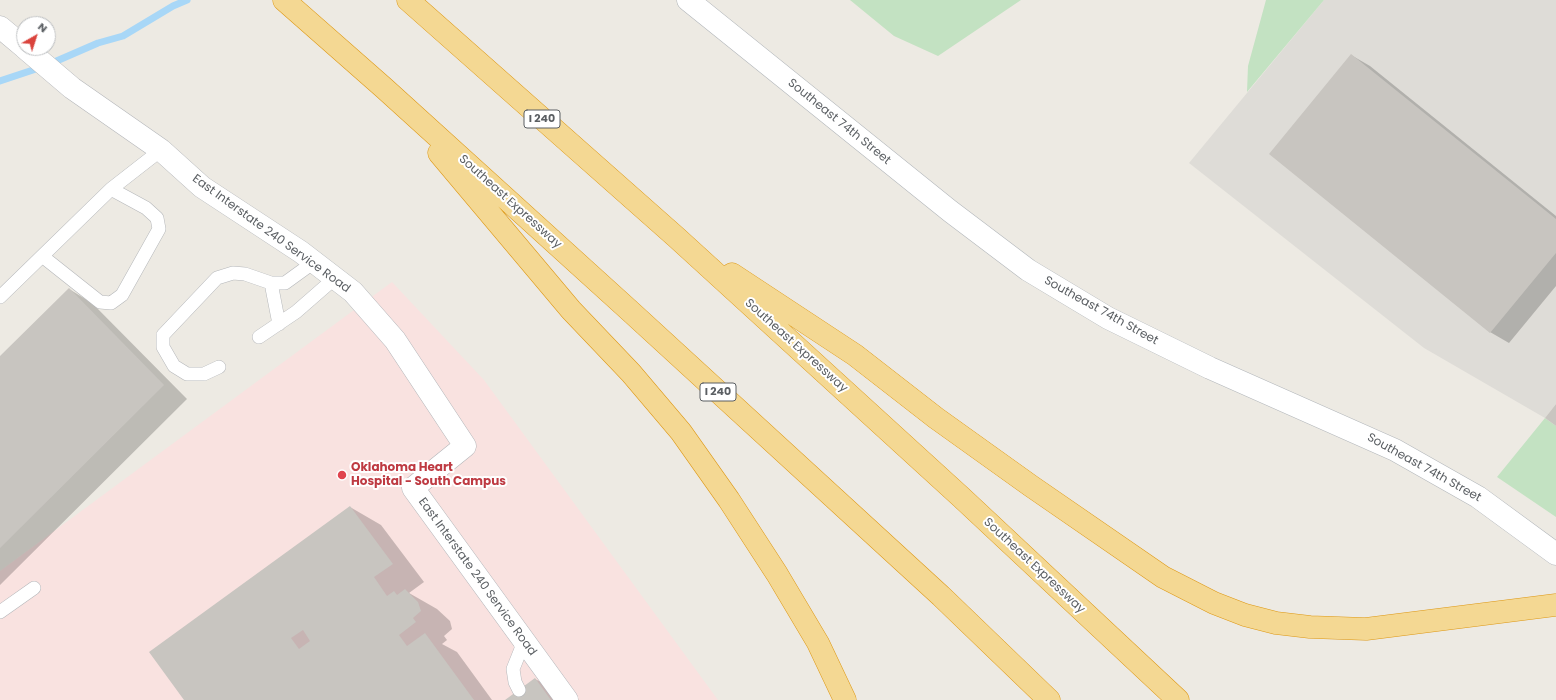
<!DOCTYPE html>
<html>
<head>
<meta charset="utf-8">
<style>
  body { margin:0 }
  #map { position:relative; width:1556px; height:700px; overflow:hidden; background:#edeae3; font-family:Poppins,sans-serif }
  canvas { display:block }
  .north { position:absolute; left:16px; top:16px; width:40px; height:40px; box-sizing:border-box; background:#fff; border:1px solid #bdbfc1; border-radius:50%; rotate:39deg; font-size:11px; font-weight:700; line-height:16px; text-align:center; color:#5b5f63 }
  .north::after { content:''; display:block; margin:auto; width:14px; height:18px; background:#da433c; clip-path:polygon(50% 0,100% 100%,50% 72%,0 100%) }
</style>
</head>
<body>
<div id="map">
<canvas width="1556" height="700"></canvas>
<div class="north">N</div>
</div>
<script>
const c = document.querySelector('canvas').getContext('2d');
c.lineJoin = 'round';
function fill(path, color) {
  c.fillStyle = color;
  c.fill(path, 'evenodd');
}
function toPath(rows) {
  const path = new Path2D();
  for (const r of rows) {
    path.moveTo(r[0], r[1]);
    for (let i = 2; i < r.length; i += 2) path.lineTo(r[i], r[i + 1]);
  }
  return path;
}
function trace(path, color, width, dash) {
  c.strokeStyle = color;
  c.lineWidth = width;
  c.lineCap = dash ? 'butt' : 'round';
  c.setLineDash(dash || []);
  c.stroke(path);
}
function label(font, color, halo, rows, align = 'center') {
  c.font = font + ' Poppins,sans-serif';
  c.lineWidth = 4;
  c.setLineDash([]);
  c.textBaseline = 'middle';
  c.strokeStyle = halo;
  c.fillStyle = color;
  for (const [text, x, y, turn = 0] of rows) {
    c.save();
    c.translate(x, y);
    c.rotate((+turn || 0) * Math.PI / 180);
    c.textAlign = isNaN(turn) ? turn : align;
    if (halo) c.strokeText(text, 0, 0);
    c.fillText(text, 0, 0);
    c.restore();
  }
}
fill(toPath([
  [1324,0,1556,0,1556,404,1545,418,1424,348,1189,163]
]), '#dedcd7');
fill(toPath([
  [392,282,484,380,718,700,0,700,0,571]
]), '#f9e2e0');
fill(toPath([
  [850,0,1021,0,938,56,894,36],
  [1266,0,1324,0,1247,92,1248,66],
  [1545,418,1556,426,1556,517,1497,477]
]), '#c3e2c2');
fill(toPath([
  [1351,55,1370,66,1556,216,1556,286,1509,343,1490,332],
  [69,289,92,303,187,399,0,585,0,358],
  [350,507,381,525,424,582,409,593,437,609,450,621,452,629,444,636,447,640,442,644,457,652,492,700,186,700],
  [535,679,541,682,554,700,507,700]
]), '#0003');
trace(toPath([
  [0,81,45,66,98,43,123,36,173,6,187,0]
]), '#a8d7f7', 7);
fill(toPath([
  [1351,54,1556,219,1556,253,1490,333,1269,154],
  [69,288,164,385,0,548,0,356],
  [1556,404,1556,426,1545,418],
  [350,506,393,564,374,577,387,596,394,591,397,595,405,589,418,602,421,611,413,618,416,622,399,635,407,646,425,633,474,700,184,700,149,652],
  [303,630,310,641,299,649,291,638],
  [535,678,551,700,505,700]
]), '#c8c5c0');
const lane = toPath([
  [42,256,100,302,111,303,122,295,159,229,157,218,146,208,111,189],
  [271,283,279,324],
  [0,297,111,189,161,150],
  [259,337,296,312,335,278],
  [219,367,204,374,187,374,174,366,163,347,163,335,217,278,233,273,245,274,271,283,285,283,314,262],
  [0,612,34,588],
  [519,690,515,682,513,669,521,649,521,638]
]);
const street = toPath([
  [0,27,24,47],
  [25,48,72,88,161,150,202,187,301,252,353,292,395,340,465,446,413,488,567,700]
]);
const secondary = toPath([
  [688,0,950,211,1028,270,1108,318,1210,368,1395,450,1478,497,1556,554]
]);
const highway = toPath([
  [284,0,384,88,630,311,941,596,1049,700],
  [408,0,676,237,961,497,1178,700],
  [439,153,571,310,631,373,681,432,729,500,777,574,818,643,845,700],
  [732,274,855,355,936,418,1031,486,1163,577,1214,603,1245,615,1276,623,1310,627,1366,629,1556,605]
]);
trace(lane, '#b4b6b9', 14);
trace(street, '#b4b6b9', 23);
trace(secondary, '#b2b6ba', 23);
trace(highway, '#dd9713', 23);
trace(lane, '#fff', 13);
trace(street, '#fff', 22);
trace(secondary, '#fff', 22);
trace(highway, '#f4d893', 22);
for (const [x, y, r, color] of [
  [342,475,5,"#e0444e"]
]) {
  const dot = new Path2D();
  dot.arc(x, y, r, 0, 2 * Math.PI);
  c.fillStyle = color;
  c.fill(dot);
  trace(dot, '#fff', 1.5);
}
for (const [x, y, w] of [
  [542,119,36],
  [718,392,36]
]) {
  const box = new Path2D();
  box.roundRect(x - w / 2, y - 9, w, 18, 3);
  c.fillStyle = '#fff';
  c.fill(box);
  trace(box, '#5b5f63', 1);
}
label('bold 11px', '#5b5f63', null, [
  ["I 240",542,119],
  ["I 240",718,392]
]);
label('12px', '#5b5f63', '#fff', [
  ["Southeast 74th Street",839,122,39],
  ["Southeast Expressway",510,202,42],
  ["East Interstate 240 Service Road",271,234,36],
  ["Southeast 74th Street",1101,311,29],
  ["Southeast Expressway",796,346,42],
  ["Southeast 74th Street",1424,468,29],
  ["Southeast Expressway",1034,566,43],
  ["East Interstate 240 Service Road",477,577,54]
]);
label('bold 12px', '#be3a42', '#fff', [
  ["Oklahoma Heart",351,468],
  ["Hospital - South Campus",351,482]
], 'left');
</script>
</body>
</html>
